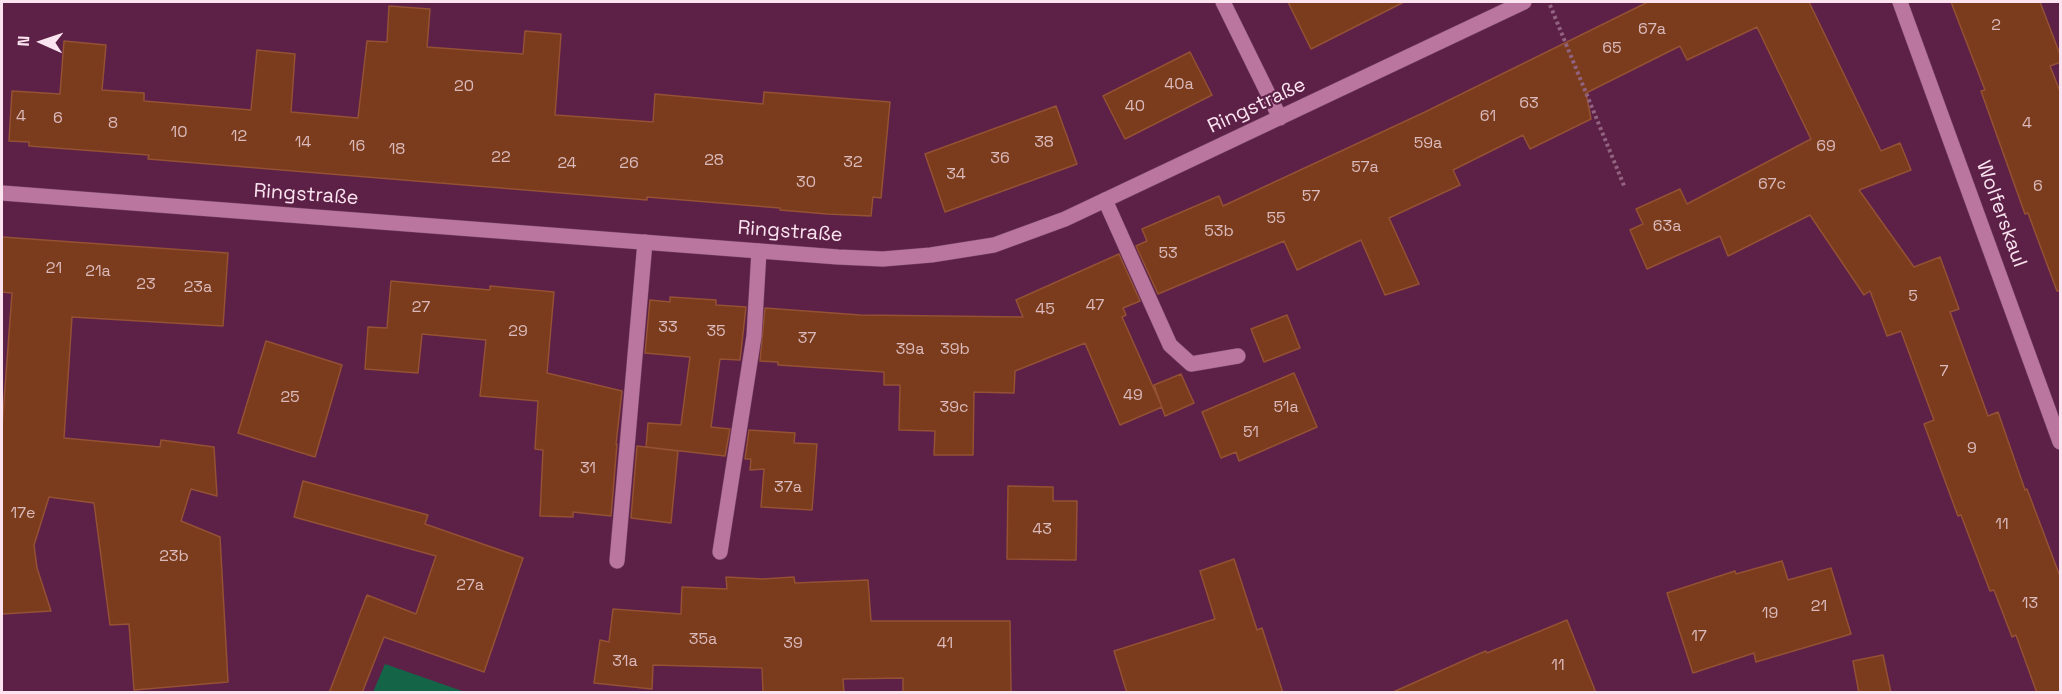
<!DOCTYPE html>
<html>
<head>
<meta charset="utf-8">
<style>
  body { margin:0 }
  #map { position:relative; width:2062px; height:694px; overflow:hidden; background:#5d2147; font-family:"Space Grotesk",sans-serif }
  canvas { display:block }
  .frame { position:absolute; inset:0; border:3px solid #fbe4f0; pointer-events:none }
  .north { position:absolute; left:12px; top:12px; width:60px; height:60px; -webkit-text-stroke:4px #5d2147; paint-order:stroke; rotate:273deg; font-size:16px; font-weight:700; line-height:24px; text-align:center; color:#fbe4f0 }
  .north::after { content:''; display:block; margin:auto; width:21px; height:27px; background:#fbe4f0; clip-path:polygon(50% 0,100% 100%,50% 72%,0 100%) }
</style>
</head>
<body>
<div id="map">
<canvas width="2062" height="694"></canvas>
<div class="frame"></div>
<div class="north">N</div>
</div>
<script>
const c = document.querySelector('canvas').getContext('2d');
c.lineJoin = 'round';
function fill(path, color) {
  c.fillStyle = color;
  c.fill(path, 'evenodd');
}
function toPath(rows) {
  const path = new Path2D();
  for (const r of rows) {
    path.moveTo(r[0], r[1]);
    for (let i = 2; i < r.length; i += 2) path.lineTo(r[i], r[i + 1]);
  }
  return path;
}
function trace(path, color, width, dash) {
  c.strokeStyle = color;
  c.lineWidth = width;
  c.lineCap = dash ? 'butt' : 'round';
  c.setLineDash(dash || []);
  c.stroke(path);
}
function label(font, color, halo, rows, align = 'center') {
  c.font = font + ' "Space Grotesk",sans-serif';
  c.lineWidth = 4.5;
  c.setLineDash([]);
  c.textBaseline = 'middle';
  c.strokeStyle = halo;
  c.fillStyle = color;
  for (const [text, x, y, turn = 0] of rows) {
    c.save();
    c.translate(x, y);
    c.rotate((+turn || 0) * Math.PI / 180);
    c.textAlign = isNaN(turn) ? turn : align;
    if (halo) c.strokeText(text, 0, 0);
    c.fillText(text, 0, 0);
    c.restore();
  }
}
fill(toPath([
  [385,664,465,692,373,692]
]), '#146448');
const building = toPath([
  [1288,2,1404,2,1311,49,1288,2],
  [1648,2,1810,2,1809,2,1881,151,1900,143,1911,170,1859,190,1914,267,1940,257,1959,309,1950,312,1988,416,1998,412,2025,490,2027,489,2061,579,2061,693,2037,693,2016,635,2012,637,1994,590,1990,591,1961,515,1958,516,1924,424,1934,420,1901,331,1887,336,1870,291,1864,295,1810,215,1728,256,1720,236,1647,269,1630,230,1643,224,1636,209,1680,189,1687,204,1811,139,1757,27,1687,60,1680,46,1586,93,1591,119,1530,149,1523,135,1453,170,1460,185,1389,218,1419,284,1385,295,1361,240,1297,270,1284,241,1158,294,1136,246,1147,241,1142,229,1219,196,1223,206,1425,112,1648,2],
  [1951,2,2040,2,2061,57,2061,62,2050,66,2061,94,2061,290,2057,291,2028,213,2025,214,1981,91,1985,90,1951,2],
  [389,6,430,9,427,47,523,54,525,31,561,34,555,115,653,122,655,94,763,104,764,92,890,102,881,198,873,197,871,216,827,214,780,210,780,208,647,197,647,200,148,159,149,155,29,146,29,142,9,141,12,91,60,94,64,41,106,45,102,90,144,93,144,101,251,110,257,50,295,54,291,112,358,118,367,41,387,42,389,6],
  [1190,52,1212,95,1125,139,1103,96,1190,52],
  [1056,106,1077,164,945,212,925,154,1056,106],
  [2,237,228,253,223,326,72,317,64,438,160,447,161,440,214,447,217,496,191,489,181,521,220,537,228,682,134,690,129,624,110,625,94,503,49,497,34,545,37,568,51,611,2,614,2,428,12,293,2,292,2,237],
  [1119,254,1140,301,1123,308,1126,315,1122,317,1162,407,1120,425,1085,343,1015,371,1014,393,974,392,973,455,934,455,935,431,899,430,900,385,884,385,884,372,778,365,778,362,760,361,765,308,860,315,1023,317,1016,300,1119,254],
  [391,281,490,290,490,286,554,292,547,373,622,391,616,444,617,444,611,516,573,512,573,517,540,516,543,450,535,449,538,401,480,396,486,340,422,334,418,373,365,369,368,327,387,328,391,281],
  [670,297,716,300,716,305,746,307,740,360,720,359,711,427,730,429,725,456,646,447,648,423,681,425,690,357,645,353,650,300,670,302,670,297],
  [1287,315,1300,348,1264,362,1251,329,1287,315],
  [266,341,342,365,315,457,238,433,266,341],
  [1294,373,1317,427,1239,461,1236,452,1221,458,1202,412,1294,373],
  [1181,374,1194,403,1165,416,1154,385,1181,374],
  [749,430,795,433,794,443,817,444,812,510,761,507,764,469,750,470,751,459,745,459,749,430],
  [637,446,678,451,671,523,631,518,637,446],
  [303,481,428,515,425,524,523,558,484,672,384,637,362,693,329,693,367,595,416,614,436,556,294,517,303,481],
  [1008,486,1053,487,1053,501,1077,501,1076,560,1007,559,1008,486],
  [1234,559,1257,630,1262,628,1283,693,1127,693,1114,651,1215,619,1200,571,1234,559],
  [1782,561,1788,580,1831,568,1851,634,1756,662,1754,653,1693,673,1667,593,1735,571,1736,574,1782,561],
  [726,577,763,579,794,577,795,583,868,580,871,621,1010,621,1011,693,903,693,903,678,843,679,844,693,763,693,762,668,653,665,652,689,594,683,600,640,609,642,613,609,681,614,682,587,727,589,726,577],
  [1567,620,1596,693,1391,693,1474,656,1486,651,1487,653,1567,620],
  [1883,655,1891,693,1859,693,1853,661,1883,655]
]);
fill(building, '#7b3b1d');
trace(building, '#945134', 1.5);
const lane = toPath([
  [1105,200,1170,345,1191,364,1238,356],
  [720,552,754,336,759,251],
  [617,561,645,242]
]);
const street = toPath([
  [1223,2,1280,118],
  [1900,2,2060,442],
  [2,193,838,257,883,259,931,255,994,245,1065,219,1524,2]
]);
trace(lane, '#744364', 16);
trace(street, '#744364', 16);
trace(toPath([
  [1550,5,1625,188]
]), '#926380', 4, [3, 3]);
trace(lane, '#ba769e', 15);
trace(street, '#ba769e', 15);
label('16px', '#dbbabb', null, [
  ["2",1996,26],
  ["67a",1652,30],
  ["65",1612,49],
  ["40a",1179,85],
  ["20",464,87],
  ["63",1529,104],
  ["40",1135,107],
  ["4",21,117],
  ["61",1488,117],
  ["6",58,119],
  ["8",113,124],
  ["4",2027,124],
  ["10",179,133],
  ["12",239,137],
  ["14",303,143],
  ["38",1044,143],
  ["59a",1428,144],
  ["16",357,147],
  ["69",1826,147],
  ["18",397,150],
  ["22",501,158],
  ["36",1000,159],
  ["28",714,161],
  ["32",853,163],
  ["24",567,164],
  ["26",629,164],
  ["57a",1365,168],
  ["34",956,175],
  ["30",806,183],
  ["67c",1772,185],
  ["6",2038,187],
  ["57",1311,197],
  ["55",1276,219],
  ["63a",1667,227],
  ["53b",1219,232],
  ["53",1168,254],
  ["21",54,269],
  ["21a",98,272],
  ["23",146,285],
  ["23a",198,288],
  ["5",1913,297],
  ["47",1095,306],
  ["27",421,308],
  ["45",1045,310],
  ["33",668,328],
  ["29",518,332],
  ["35",716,332],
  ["37",807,339],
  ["39a",910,350],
  ["39b",955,350],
  ["7",1944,372],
  ["49",1133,396],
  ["25",290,398],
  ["39c",954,408],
  ["51a",1286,408],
  ["51",1251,433],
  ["9",1972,449],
  ["31",588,469],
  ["37a",788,488],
  ["17e",23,514],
  ["11",2002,525],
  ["43",1042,530],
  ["23b",174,557],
  ["27a",470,586],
  ["13",2030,604],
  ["21",1819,607],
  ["19",1770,614],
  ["17",1699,637],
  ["35a",703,640],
  ["39",793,644],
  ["41",945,644],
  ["31a",625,662],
  ["11",1558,666]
]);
label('20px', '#fbe4f0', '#5d2147', [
  ["Ringstraße",1257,106,-25],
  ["Ringstraße",306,195,4],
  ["Wolferskaul",2001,214,70],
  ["Ringstraße",790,232,4]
]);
</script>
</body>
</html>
